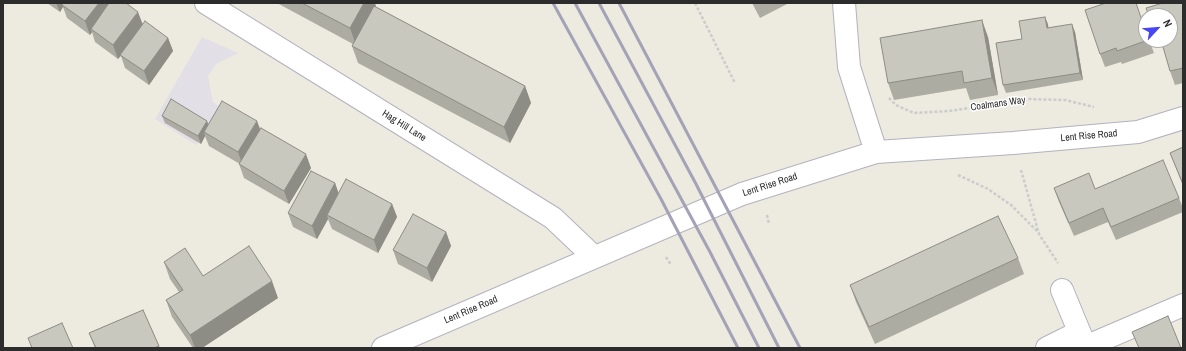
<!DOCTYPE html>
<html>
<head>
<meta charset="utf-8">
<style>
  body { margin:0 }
  #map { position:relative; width:1186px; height:351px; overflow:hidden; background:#edeadf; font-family:"Archivo Narrow",sans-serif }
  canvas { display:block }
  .frame { position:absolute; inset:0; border:4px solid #2c2c2c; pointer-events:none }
  .north { position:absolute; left:1138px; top:8px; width:40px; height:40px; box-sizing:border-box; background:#fff; border:1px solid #ababab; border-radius:50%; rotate:64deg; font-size:11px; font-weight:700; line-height:16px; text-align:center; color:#2c2c2c }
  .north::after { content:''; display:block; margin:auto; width:14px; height:18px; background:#4845f5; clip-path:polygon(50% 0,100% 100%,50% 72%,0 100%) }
</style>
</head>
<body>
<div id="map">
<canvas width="1186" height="351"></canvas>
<div class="frame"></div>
<div class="north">N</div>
</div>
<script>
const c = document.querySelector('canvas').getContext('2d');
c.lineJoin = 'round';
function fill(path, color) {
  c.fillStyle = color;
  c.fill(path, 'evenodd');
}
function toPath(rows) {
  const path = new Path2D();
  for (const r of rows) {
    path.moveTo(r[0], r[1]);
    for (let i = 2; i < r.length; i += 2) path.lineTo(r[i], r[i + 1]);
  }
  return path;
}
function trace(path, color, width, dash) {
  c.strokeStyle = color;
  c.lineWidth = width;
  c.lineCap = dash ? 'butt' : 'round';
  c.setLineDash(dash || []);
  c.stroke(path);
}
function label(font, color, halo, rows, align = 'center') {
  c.font = font + ' "Archivo Narrow",sans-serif';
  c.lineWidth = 3;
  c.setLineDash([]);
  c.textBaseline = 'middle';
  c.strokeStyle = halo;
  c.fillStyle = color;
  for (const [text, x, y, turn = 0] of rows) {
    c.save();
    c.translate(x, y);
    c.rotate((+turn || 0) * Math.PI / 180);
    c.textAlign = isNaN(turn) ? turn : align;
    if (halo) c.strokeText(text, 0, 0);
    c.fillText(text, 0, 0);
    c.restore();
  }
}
fill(toPath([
  [202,37,238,53,216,64,208,76,213,102,220,107,196,145,155,119]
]), '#e3dfe6');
const minor = toPath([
  [206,3,553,218,594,257],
  [844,3,849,67,876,152],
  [1062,290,1086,348],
  [1085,347,1183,305],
  [383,348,742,194,876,152,1013,143,1138,132,1183,118],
  [1047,348,1079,332]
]);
trace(minor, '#b3b2bf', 24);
trace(toPath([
  [695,3,735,83],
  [889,98,896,105,914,113,949,111,1027,99,1065,100,1094,107],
  [1021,170,1039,234,1058,263],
  [958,175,988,189,1011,205,1039,233],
  [767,215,769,224],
  [666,257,671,265]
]), '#ccc', 2.5, [3, 2]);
trace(minor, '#fff', 22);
trace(toPath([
  [553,3,661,199,738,348],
  [575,3,710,252,759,348],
  [599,3,696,184,779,348],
  [619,3,800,348]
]), '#a3a2b6', 3);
fill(toPath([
  [47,3,126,3,143,24,168,38,173,51,149,85,125,68,121,56,118,59,95,42,92,32,90,35,67,18,63,7,60,12],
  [277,3,375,3,376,7,525,86,531,103,510,143,358,63,352,46,353,44],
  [752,3,789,3,760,18],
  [1106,3,1146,40,1149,40,1154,53,1122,64,1121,62,1105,67,1100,54],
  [1183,3,1183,83,1175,85,1170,71,1163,46,1159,47,1156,40,1170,40],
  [1048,24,1048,28,1075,32,1083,80,1006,93,1003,85,1022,39],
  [988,37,998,95,970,100,966,88,894,100,888,83],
  [162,116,209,125,260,129,311,168,289,204,244,178,239,164,240,164,209,146,205,136,201,144,165,123],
  [1183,147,1183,186,1170,153],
  [335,183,338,193,392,204,397,217,378,253,332,229,328,219,317,239,293,227,288,213],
  [1054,188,1095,189,1179,198,1183,208,1183,212,1116,240,1108,222,1074,236,1059,202],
  [446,232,451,246,432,282,398,264,393,250],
  [1018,258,1024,274,875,344,856,302,850,285],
  [164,262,203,276,278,298,202,348,193,348,172,317,166,300,179,292,170,279],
  [143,310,160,348,95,348,89,333]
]), '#adaca3');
fill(toPath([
  [56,3,67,3,62,5,63,7,60,12],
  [99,3,113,3,91,29,92,32,90,35,85,21],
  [364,3,375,3,376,7,356,45,350,28],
  [138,12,143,25,118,59,113,45],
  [1045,17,1048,24,1049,36,1047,28],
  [982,20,988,37,998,95,992,78],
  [1072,24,1075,32,1083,80,1080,73],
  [168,38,173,51,149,85,144,71],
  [525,86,531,103,510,143,504,127],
  [207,121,210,128,204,132,205,136,201,144,198,136],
  [257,121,262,134,243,166,238,152],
  [306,154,311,168,289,204,284,191],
  [335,183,340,197,327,215,328,219,317,239,312,226],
  [392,204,397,217,378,253,374,240],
  [446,232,451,246,432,282,427,268],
  [272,281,278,298,202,348,195,348,190,335]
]), '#8d8c85');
const building = toPath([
  [63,3,99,3,85,21,62,5,63,3],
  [109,3,126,3,138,12,113,45,91,29,109,3],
  [302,3,364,3,350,28,302,3],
  [1106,3,1136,3,1146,32,1146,40,1148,40,1117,51,1116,48,1100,54,1085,10,1106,3],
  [1163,3,1183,3,1183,68,1170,71,1161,40,1170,40,1170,16,1149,16,1146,8,1163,3],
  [374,6,525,86,504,127,352,46,374,6],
  [1045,17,1047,28,1072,24,1080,73,1003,85,996,43,1022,39,1019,21,1045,17],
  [982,20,992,78,964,83,962,71,888,83,880,38,982,20],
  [145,21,168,38,144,71,120,55,145,21],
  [171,99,207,121,198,136,162,116,171,99],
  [222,101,257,121,238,152,204,132,222,101],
  [261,128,306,154,284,191,239,164,261,128],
  [1183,147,1183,184,1170,153,1183,147],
  [1163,160,1179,198,1111,227,1103,208,1069,223,1054,188,1089,173,1095,189,1163,160],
  [311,171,335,183,312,226,288,213,311,171],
  [346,179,392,204,374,240,327,215,346,179],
  [413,214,446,232,427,268,393,250,413,214],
  [998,216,1018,258,869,327,850,285,998,216],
  [249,246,272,281,190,335,166,300,183,290,164,262,185,248,203,276,249,246],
  [143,310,159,346,154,348,96,348,89,333,143,310],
  [1168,316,1181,348,1139,348,1132,332,1168,316],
  [62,323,73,348,32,348,28,338,62,323]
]);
fill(building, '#c9c8be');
trace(building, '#8d8c85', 1);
label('10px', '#2c2c2c', '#fff', [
  ["Coalmans Way",998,104,-8],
  ["Hag Hill Lane",404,126,32],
  ["Lent Rise Road",1089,136,-5],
  ["Lent Rise Road",770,185,-18],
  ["Lent Rise Road",471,310,-23]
]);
</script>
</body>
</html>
